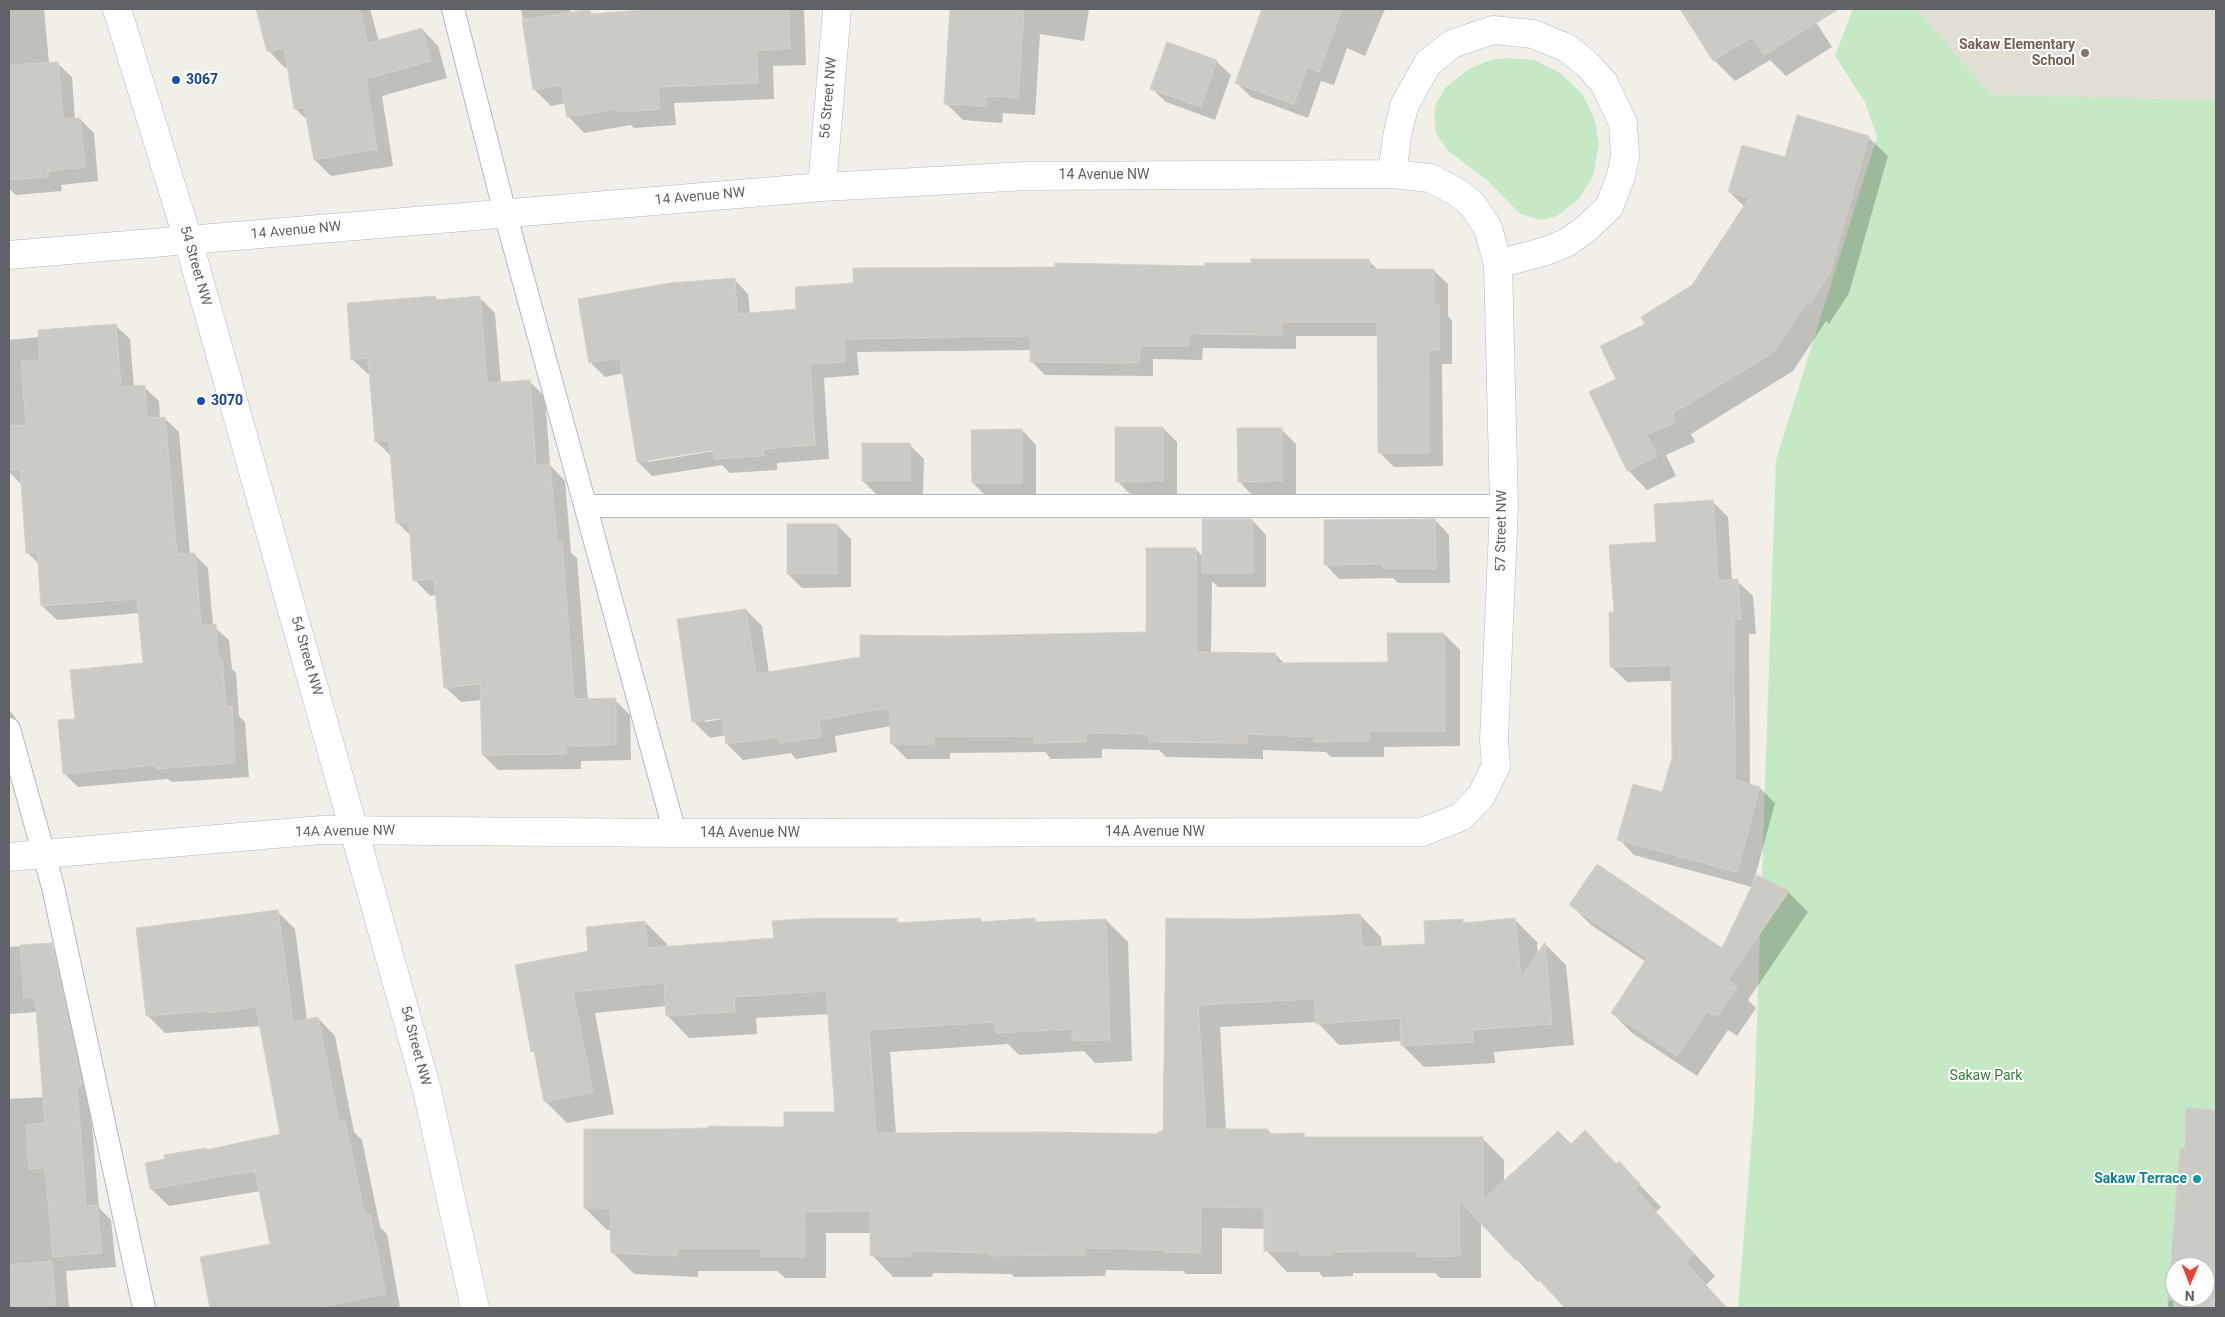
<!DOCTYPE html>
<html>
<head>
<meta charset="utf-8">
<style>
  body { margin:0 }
  #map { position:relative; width:2225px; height:1317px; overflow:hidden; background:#f1efe8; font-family:Roboto,sans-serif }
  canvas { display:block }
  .frame { position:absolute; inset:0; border:10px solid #5f6368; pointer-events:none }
  .north { position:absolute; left:2165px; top:1257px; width:50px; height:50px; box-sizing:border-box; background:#fff; border:1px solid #bfc1c3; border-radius:50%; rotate:181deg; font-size:14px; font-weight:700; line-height:20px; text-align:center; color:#5f6368 }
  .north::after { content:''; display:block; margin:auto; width:18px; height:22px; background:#ea4335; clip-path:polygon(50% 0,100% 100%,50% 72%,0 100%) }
</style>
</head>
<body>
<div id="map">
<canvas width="2225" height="1317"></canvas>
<div class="frame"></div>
<div class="north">N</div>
</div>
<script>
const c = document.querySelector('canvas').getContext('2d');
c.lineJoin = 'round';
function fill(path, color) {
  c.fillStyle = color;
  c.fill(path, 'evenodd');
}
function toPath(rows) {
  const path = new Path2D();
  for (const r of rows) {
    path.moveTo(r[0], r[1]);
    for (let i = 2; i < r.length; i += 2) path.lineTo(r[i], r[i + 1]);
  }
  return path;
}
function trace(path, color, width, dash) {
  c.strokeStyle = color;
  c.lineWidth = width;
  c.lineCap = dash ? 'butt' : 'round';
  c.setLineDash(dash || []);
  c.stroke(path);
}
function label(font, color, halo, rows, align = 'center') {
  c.font = font + ' Roboto,sans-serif';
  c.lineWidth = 4;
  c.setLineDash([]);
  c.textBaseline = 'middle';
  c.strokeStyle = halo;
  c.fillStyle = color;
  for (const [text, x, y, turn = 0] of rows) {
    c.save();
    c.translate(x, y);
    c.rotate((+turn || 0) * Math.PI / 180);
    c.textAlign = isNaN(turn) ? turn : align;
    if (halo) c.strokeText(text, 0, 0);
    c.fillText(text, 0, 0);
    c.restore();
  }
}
fill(toPath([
  [1916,9,2216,9,2216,100,1992,95]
]), '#e1ded6');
fill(toPath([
  [1853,9,1916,9,1992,95,2216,100,2216,1308,1738,1308,1754,1111,1776,460,1877,137,1865,102,1835,56],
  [2175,1267,2205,1267,2205,1297,2175,1297],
  [1506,58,1534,60,1560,73,1582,94,1594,117,1599,144,1593,176,1579,199,1557,216,1541,220,1520,214,1486,179,1448,151,1436,133,1434,113,1436,104,1445,88,1469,69,1490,60]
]), '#c5e8c5');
fill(toPath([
  [9,9,44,9,49,63,57,63,72,77,75,119,80,119,94,133,98,181,61,185,62,191,16,195,9,189],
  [257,9,370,9,379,41,422,29,438,46,447,78,382,96,393,166,331,176,315,160,308,121,295,108,288,67,285,68,269,51],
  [521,9,570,9,570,13,589,10,593,15,669,9,804,9,806,65,773,66,774,99,674,103,676,125,634,128,631,125,584,133,568,116,566,103,551,106,534,89],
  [952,9,1089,9,1084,41,1040,34,1035,115,1003,113,1002,123,963,120,946,103],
  [1272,9,1385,9,1365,56,1347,48,1334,85,1321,81,1308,118,1251,97,1237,83],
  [1679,9,1812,9,1816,14,1812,16,1832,47,1786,76,1770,60,1735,81,1714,60,1686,15],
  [1216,61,1231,75,1215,120,1166,102,1151,88],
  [1868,137,1888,156,1849,293,1829,324,1826,321,1793,371,1691,434,1695,442,1666,455,1676,476,1647,490,1628,470,1618,380,1647,324,1693,286,1745,207,1729,192,1786,159],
  [1369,261,1378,270,1433,270,1448,284,1448,316,1452,321,1452,364,1442,364,1443,466,1394,467,1380,453,1378,336,1296,336,1296,349,1203,348,1202,360,1153,359,1153,376,1045,375,1031,361,1031,350,857,352,859,375,824,378,829,459,777,463,777,470,730,473,722,465,652,476,638,462,624,373,605,377,591,363,734,279,748,294,750,314,1206,268],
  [720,448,720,450,648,462,648,459],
  [435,297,439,301,480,298,495,313,501,383,529,381,545,397,550,465,565,481,571,553,577,558,588,700,615,700,630,715,631,760,581,761,581,769,498,770,483,755,482,700,461,702,445,687,436,595,430,596,415,580,412,537,397,522,392,457,376,441,370,374,368,374,352,359],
  [115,325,130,339,134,387,144,387,159,401,160,418,164,418,179,432,190,554,194,554,208,568,213,626,229,640,232,669,236,673,239,716,245,722,249,777,172,782,168,779,78,787,64,773,76,720,144,664,140,613,57,620,42,606,39,564,27,552,21,484,9,472,9,340,40,337],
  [1163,428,1177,442,1177,495,1131,495,1117,481],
  [1022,430,1036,445,1036,497,987,497,973,483],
  [1282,430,1296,444,1296,495,1253,496,1239,481],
  [909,444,924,459,923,495,877,495,863,481],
  [1712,501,1728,517,1732,581,1737,581,1753,596,1756,634,1749,634,1750,785,1760,788,1775,803,1754,881,1788,892,1808,912,1748,1000,1756,1008,1737,1036,1728,1030,1697,1076,1632,1033,1612,1013,1646,962,1591,925,1571,905,1722,950,1752,887,1634,855,1619,839,1663,793,1673,758,1673,681,1627,682,1611,666,1615,613,1658,544],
  [1252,520,1266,535,1266,587,1218,587,1212,581,1211,653,1275,654,1285,664,1389,664,1444,634,1460,650,1460,746,1384,747,1384,757,1331,757,1326,752,1263,750,1263,759,1166,757,1159,750,1102,749,1102,758,1051,759,1045,752,950,753,950,759,907,759,891,743,891,726,835,736,837,752,796,759,791,753,743,760,727,744,726,735,710,738,694,722,746,610,762,626,769,673,861,659,946,637,1147,633,1196,549,1203,557],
  [728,715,728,718,705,722,705,719],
  [1435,520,1449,535,1450,583,1398,583,1393,578,1339,579,1325,564],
  [837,525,851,539,851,587,802,588,788,574],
  [9,710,15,717,18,731,9,769],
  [277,911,295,929,307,1020,318,1018,335,1036,354,1132,362,1140,380,1227,387,1234,400,1308,211,1308,202,1258,272,1245,261,1191,169,1206,151,1189,206,1149,207,1151,282,1135,261,1026,165,1033,148,1016],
  [1360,915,1381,937,1382,947,1426,946,1462,921,1466,924,1515,920,1537,942,1538,954,1545,944,1566,965,1574,1045,1494,1052,1495,1063,1424,1067,1402,1045,1402,1041,1339,1045,1317,1022,1220,1027,1226,1130,1268,1130,1273,1135,1304,1135,1307,1138,1482,1138,1504,1160,1504,1182,1571,1145,1585,1132,1617,1164,1619,1163,1661,1207,1656,1212,1715,1276,1706,1285,1727,1308,1571,1308,1541,1280,1538,1282,1481,1221,1481,1278,1440,1278,1435,1273,1353,1273,1353,1276,1323,1277,1319,1272,1287,1272,1266,1250,1265,1229,1222,1228,1222,1274,1186,1274,1183,1271,1106,1270,1105,1276,1014,1277,1011,1274,933,1273,932,1277,893,1277,872,1255,872,1233,826,1233,826,1278,785,1278,777,1271,698,1271,698,1277,634,1274,612,1252,612,1230,607,1230,585,1208,785,1128,836,1113,829,1014,756,1018,757,1034,689,1038,668,1016,667,1006,595,1013,614,1114,567,1123,545,1101,536,1054,533,1051,590,952,645,922,667,944,667,948,775,939,896,919,901,924,980,919,984,923,1034,919,1039,924,1106,920,1128,942,1132,1061,1095,1063,1084,1051,1019,1055,1008,1044,890,1052,896,1134,1160,1135,1165,1133,1167,919,1250,920],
  [51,945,66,959,90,1099,99,1208,111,1220,116,1267,66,1271,69,1308,9,1308,9,1099,44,1097,37,1012,9,1014,9,947],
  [2187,1109,2216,1111,2216,1308,2168,1308,2181,1150,2186,1149],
  [2175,1267,2205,1267,2205,1297,2175,1297]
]), '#0003');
const building = toPath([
  [256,9,359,9,368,43,422,28,431,61,366,79,377,149,314,160,304,107,294,109,284,48,267,52,256,9],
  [590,9,590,14,653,9,789,9,790,49,757,50,758,83,658,87,660,109,617,112,616,109,567,117,561,85,533,90,522,20,590,9],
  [950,9,1024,9,1018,98,986,96,986,106,944,104,950,9],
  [1262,9,1342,9,1319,72,1307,67,1294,104,1235,83,1262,9],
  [1680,9,1839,9,1764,55,1752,37,1713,61,1680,9],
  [1167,42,1217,60,1201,107,1150,89,1167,42],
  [58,62,63,119,80,118,85,167,48,171,48,177,9,180,9,65,58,62],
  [1797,115,1869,136,1830,273,1809,305,1806,303,1774,352,1672,414,1676,422,1647,435,1657,456,1627,471,1589,392,1616,379,1600,346,1645,324,1641,317,1692,285,1749,198,1728,192,1742,145,1785,157,1797,115],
  [1251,259,1369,259,1369,269,1434,269,1434,305,1439,305,1439,350,1428,350,1429,453,1378,453,1377,322,1282,322,1282,335,1189,334,1189,346,1140,346,1139,363,1030,362,1030,336,844,339,845,362,810,364,815,445,763,449,764,456,714,459,714,450,637,462,620,358,589,363,578,299,670,283,735,278,737,314,796,309,795,287,853,283,853,268,1055,267,1055,263,1205,266,1205,263,1251,263,1251,259],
  [435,296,436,300,480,296,487,383,530,380,536,465,550,464,557,542,562,542,574,699,616,698,616,745,566,746,566,754,482,755,480,684,444,688,434,579,413,581,409,522,396,523,389,440,375,442,368,358,351,360,347,303,435,296],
  [116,324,121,387,145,385,147,418,165,417,177,554,195,553,201,626,216,624,218,658,222,658,226,707,232,706,235,763,156,769,156,765,63,774,58,720,75,719,70,670,143,663,137,599,41,606,37,552,26,553,20,469,9,470,9,426,26,425,21,361,40,360,38,330,116,324],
  [1115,427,1163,427,1163,481,1115,482,1115,427],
  [1237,428,1282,428,1282,481,1238,482,1237,428],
  [1022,429,1022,483,972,483,971,430,1022,429],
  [862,443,910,443,910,481,862,481,862,443],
  [1713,500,1718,581,1738,579,1741,619,1734,619,1735,780,1760,787,1737,872,1617,840,1633,784,1662,792,1672,758,1671,665,1610,667,1609,612,1614,612,1609,545,1656,542,1654,504,1713,500],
  [1202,519,1252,519,1253,573,1202,573,1202,519],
  [1435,519,1436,569,1383,569,1383,564,1324,565,1324,520,1435,519],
  [787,524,837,524,837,574,787,574,787,524],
  [1146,548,1196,548,1196,652,1276,653,1276,663,1388,662,1387,633,1444,633,1445,731,1369,731,1369,741,1314,742,1314,737,1247,734,1247,743,1149,742,1149,734,1086,733,1086,742,1034,743,1034,736,934,737,934,744,890,744,890,708,819,720,822,737,779,743,778,737,726,744,722,718,692,722,677,619,746,609,756,674,860,657,860,635,946,636,1146,632,1146,548],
  [1597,864,1722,948,1757,875,1789,891,1728,980,1737,987,1717,1017,1707,1011,1677,1056,1611,1013,1647,958,1569,905,1597,864],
  [278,910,293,1022,318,1017,339,1122,345,1121,365,1216,370,1215,386,1294,316,1308,210,1308,200,1257,270,1244,255,1171,150,1189,145,1163,165,1159,164,1155,206,1148,206,1150,280,1134,256,1007,209,1013,209,1011,146,1016,136,928,278,910],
  [1360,914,1362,947,1425,944,1424,921,1463,919,1463,923,1515,918,1521,978,1545,942,1552,1024,1473,1030,1473,1042,1401,1046,1400,1018,1316,1024,1314,999,1198,1005,1206,1129,1268,1129,1268,1134,1304,1133,1305,1137,1483,1137,1483,1200,1558,1131,1571,1144,1585,1130,1616,1164,1619,1161,1640,1184,1635,1189,1694,1254,1685,1262,1727,1308,1565,1308,1519,1258,1516,1261,1459,1200,1460,1256,1417,1257,1417,1251,1332,1252,1332,1255,1300,1255,1300,1251,1264,1251,1264,1208,1201,1207,1200,1253,1163,1252,1163,1250,1084,1248,1084,1255,991,1256,991,1253,911,1251,911,1256,870,1256,870,1211,804,1212,805,1257,761,1257,762,1249,677,1249,677,1256,611,1253,610,1208,584,1208,584,1129,665,1129,708,1128,708,1126,784,1127,784,1112,835,1112,826,991,734,997,735,1012,666,1016,664,983,573,992,593,1092,544,1102,534,1051,531,1052,515,965,588,951,586,927,645,921,648,948,774,938,772,921,817,918,897,918,897,923,980,918,981,922,1035,918,1035,922,1106,919,1110,1040,1072,1041,1072,1029,996,1033,995,1022,869,1030,876,1133,1044,1132,1158,1134,1158,1132,1163,1131,1166,918,1250,919,1360,914],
  [52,943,82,1085,77,1086,86,1206,97,1205,102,1253,53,1257,45,1168,29,1169,26,1125,45,1123,35,997,24,998,20,945,52,943],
  [2186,1108,2216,1110,2216,1308,2174,1308,2174,1300,2168,1300,2180,1149,2185,1148,2186,1108],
  [2175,1267,2205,1267,2205,1297,2175,1297,2175,1267],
  [52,1261,56,1308,9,1308,9,1265,52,1261]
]);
fill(building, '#cccac5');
trace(building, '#d6d1c6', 1);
const lane = toPath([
  [453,9,505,213,675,833],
  [586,506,1504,506],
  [9,729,53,887,144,1308]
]);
const street = toPath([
  [1392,174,1397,137,1404,106,1428,63,1452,44,1493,30,1533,34,1567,48,1587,64,1604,83,1623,123,1625,156,1621,176,1609,207,1586,229,1566,243,1546,251,1498,264],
  [822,187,837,9],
  [9,255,822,187,1027,176,1392,174,1430,178,1457,192,1472,204,1488,228,1498,264,1504,506,1494,740,1496,766,1481,796,1461,817,1422,832,675,833,321,830,9,857]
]);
const secondary = toPath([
  [117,9,188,240,427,1090,475,1308]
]);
trace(lane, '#b5b8bc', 24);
trace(street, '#b5b8bc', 29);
trace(secondary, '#b6babf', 29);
trace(lane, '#fff', 22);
trace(street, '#fff', 28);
trace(secondary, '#fff', 28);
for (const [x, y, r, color] of [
  [2085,53,5,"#8d6e63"],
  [176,80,5,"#1a4fb4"],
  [201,401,5,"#1a4fb4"],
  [2197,1179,5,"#0f9aa8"]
]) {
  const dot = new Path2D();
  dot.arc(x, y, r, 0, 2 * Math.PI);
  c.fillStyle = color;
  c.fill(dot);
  trace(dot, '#fff', 2);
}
label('bold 14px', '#785e54', '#fff', [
  ["Sakaw Elementary",2075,45],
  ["School",2075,61]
], 'right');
label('bold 14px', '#164399', '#fff', [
  ["3067",186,80],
  ["3070",211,401]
], 'left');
label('14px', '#5f6368', '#fff', [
  ["56 Street NW",829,98,-85],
  ["14 Avenue NW",1104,175],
  ["14 Avenue NW",700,197,-5],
  ["14 Avenue NW",296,231,-5],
  ["54 Street NW",195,266,74],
  ["57 Street NW",1502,531,-89],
  ["54 Street NW",306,656,74],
  ["14A Avenue NW",345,832,-1],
  ["14A Avenue NW",1155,832],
  ["14A Avenue NW",750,833],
  ["54 Street NW",415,1046,75]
]);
label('14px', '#348238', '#fff', [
  ["Sakaw Park",1986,1076]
]);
label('bold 14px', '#0d838f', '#fff', [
  ["Sakaw Terrace",2187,1179]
], 'right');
</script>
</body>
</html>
